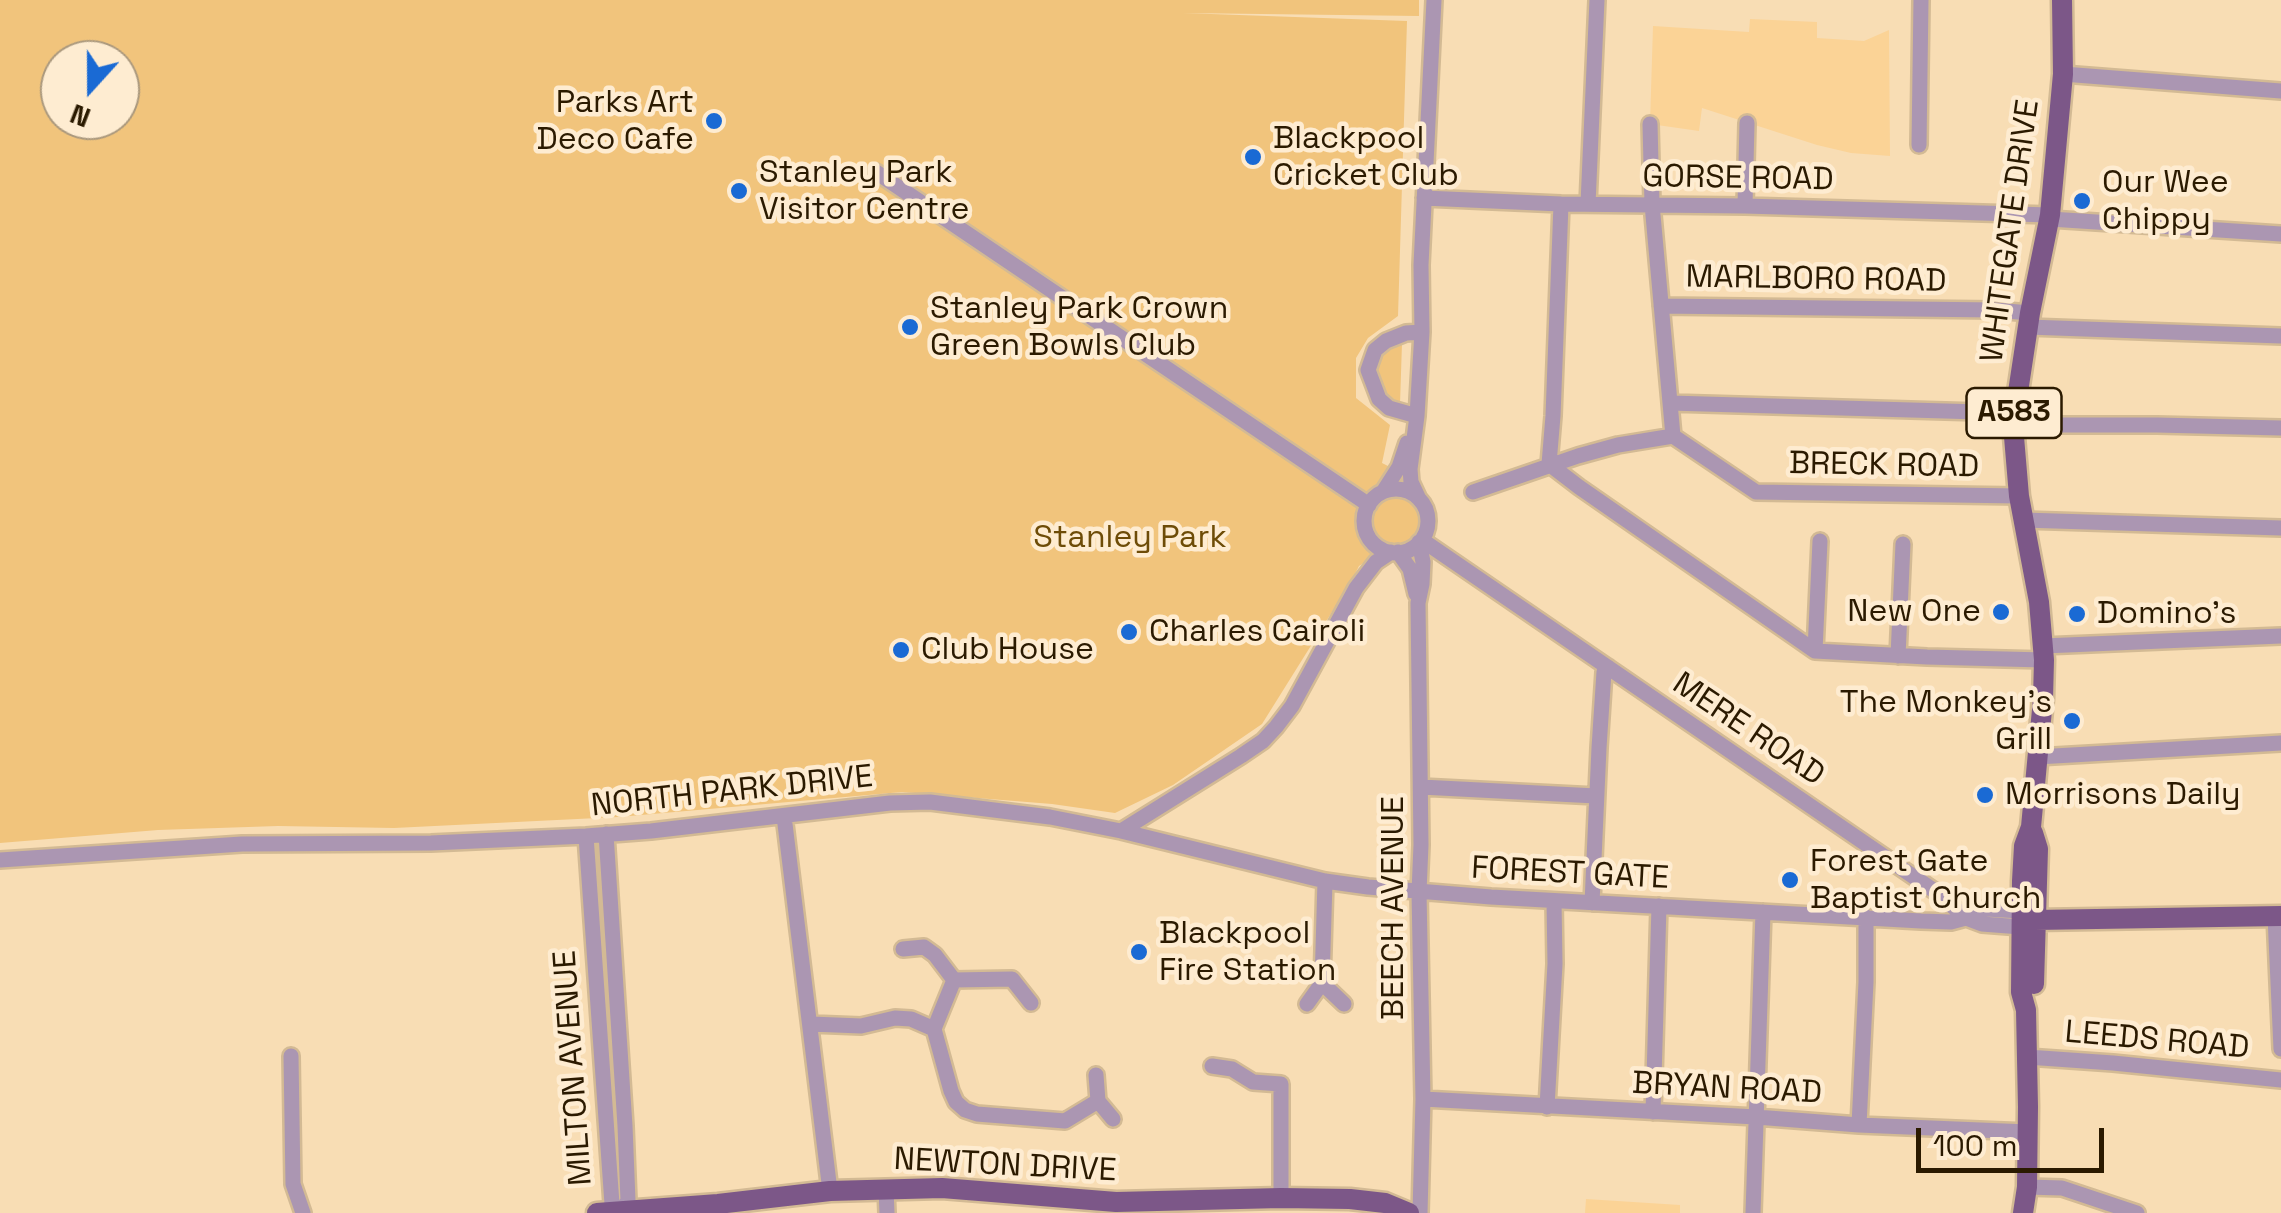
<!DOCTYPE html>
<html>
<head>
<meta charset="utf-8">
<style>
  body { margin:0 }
  #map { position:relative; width:2281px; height:1213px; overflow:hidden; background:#f8ddb4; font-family:"Space Grotesk",sans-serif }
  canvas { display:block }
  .north { position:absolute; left:40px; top:40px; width:100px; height:100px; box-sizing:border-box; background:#feecd1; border:2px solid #aa987d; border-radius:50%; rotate:201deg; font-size:28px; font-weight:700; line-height:40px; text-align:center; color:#2b1a00 }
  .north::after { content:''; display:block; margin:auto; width:35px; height:45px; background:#1a6ad4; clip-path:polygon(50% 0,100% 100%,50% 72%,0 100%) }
  .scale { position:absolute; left:1916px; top:1128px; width:188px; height:45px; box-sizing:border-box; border:5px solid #2b1a00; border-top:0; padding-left:12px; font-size:30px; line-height:35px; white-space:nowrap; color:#2b1a00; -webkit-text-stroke:8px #feecd1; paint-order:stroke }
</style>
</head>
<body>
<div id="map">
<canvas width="2281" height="1213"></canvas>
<div class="north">N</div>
<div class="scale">100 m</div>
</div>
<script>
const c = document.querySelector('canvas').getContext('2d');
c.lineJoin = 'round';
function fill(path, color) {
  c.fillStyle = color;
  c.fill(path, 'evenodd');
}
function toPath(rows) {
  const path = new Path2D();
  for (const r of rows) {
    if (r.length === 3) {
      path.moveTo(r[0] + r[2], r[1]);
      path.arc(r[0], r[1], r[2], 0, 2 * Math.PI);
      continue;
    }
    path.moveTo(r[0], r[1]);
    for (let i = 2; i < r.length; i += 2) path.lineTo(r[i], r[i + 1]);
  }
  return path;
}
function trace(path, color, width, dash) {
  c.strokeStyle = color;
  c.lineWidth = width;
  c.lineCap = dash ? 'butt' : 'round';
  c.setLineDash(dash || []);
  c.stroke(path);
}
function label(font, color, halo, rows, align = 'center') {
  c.font = font + ' "Space Grotesk",sans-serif';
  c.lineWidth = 9;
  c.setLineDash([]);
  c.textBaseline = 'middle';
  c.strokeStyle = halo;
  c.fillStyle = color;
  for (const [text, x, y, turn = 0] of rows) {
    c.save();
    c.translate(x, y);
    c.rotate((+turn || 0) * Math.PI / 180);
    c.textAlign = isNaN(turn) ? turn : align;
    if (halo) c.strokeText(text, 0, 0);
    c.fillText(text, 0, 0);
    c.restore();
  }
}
fill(toPath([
  [1750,19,1817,22,1817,38,1864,41,1889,30,1890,156,1851,153,1817,145,1702,108,1699,131,1650,124,1653,26,1749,32],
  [1586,1199,1680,1205,1680,1213,1585,1213]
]), '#fbd396');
fill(toPath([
  [0,0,1419,0,1419,16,1183,13,1407,21,1398,316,1368,338,1356,358,1356,398,1390,425,1382,463,1392,468,1385,481,1360,509,1362,526,1379,553,1359,566,1352,580,1262,724,1173,785,1115,813,1052,804,902,792,618,817,394,828,278,826,158,830,0,843],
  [60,60,120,60,120,120,60,120],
  [1402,343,1400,404,1394,403,1388,398,1376,378,1378,362,1383,354,1388,348],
  [1397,519,26],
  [607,847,630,1192,612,1194,587,848]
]), '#f1c47c');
const minor = toPath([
  [2063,74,2281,91],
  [1650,124,1652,204,1673,436],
  [1919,145,1921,0],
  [876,172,1369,505],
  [1424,198,1561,204,1745,206,2050,215],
  [1588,204,1597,0],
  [1745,206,1747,123],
  [2050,219,2281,234],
  [1661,306,1995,310,2030,313],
  [2028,327,2281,336],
  [1670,403,2014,413],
  [1417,416,1389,408,1379,399,1368,370,1375,350,1386,341,1406,333,1422,332],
  [2013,425,2157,425,2281,428],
  [1549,464,1579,487,1815,651,1927,657,2044,660],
  [1549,464,1553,416,1561,204],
  [1396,521,32],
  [1383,492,1399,467,1407,443],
  [1473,492,1578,456,1618,445,1673,436,1756,492,2019,496],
  [1418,497,1411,482,1410,469,1417,416,1422,332,1421,265,1434,0],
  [2023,520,2281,528],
  [1422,540,1936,892,1966,918],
  [1419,542,1423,562,1422,584,1418,603,1421,845,1419,892,1423,1099,1420,1213],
  [1398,552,1410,569,1416,594],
  [2043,646,2281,636],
  [1815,651,1820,541],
  [1898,656,1903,544],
  [2037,757,2281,743],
  [1421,787,1596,796],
  [784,816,830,1191],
  [1121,831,1241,756,1263,741,1276,727,1292,706,1356,588,1376,562,1391,552],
  [606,834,625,1126,628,1201,620,1212],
  [586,836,612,1204,620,1212],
  [0,860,242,844,431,843,586,836,651,831,890,803,930,802,1050,817,1121,831,1325,881,1368,887,1491,897,1921,921,1951,922,1966,918,1982,924,2021,927,2030,922],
  [1592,903,1599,748,1604,672,1608,667],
  [2275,916,2281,1049],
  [1966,918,1973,911,1986,909,2021,911,2028,915],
  [903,949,924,947,935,955,954,980],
  [1322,983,1344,1004],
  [1307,1004,1322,983,1325,881],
  [811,1024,861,1026,895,1018,911,1019,934,1029,951,1091,956,1102,965,1110,977,1114,1065,1121,1098,1101],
  [934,1029,954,980,1012,979,1031,1003],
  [291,1056,293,1184,303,1213],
  [2027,1057,2113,1063,2281,1080],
  [1212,1066,1232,1069,1253,1082,1281,1084,1281,1198],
  [1096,1075,1098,1101,1113,1119],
  [1423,1099,1756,1117,1859,1125,2028,1132],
  [1547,1107,1555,964,1554,901],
  [1653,1112,1659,906],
  [1859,1125,1866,982,1866,917],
  [2027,1187,2062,1188,2137,1213],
  [886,1189,887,1213],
  [1753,1213,1763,912]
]);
const major = toPath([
  [2033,833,2038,849,2034,984],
  [2035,920,2281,916],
  [597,1213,718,1204,830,1191,942,1188,1116,1202,1281,1198,1350,1199,1385,1203,1409,1213],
  [2023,1213,2027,1187,2028,1107,2026,1010,2021,992,2022,881,2024,846,2031,827,2043,699,2044,660,2039,602,2019,496,2013,425,2030,313,2050,215,2063,74,2062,0]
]);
trace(minor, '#d3ba94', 20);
trace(major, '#d3ba94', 25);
trace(minor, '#ab96b2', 15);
trace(major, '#7c5788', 20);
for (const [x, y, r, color] of [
  [714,121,10,"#1a6ad4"],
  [1253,157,10,"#1a6ad4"],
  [739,191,10,"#1a6ad4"],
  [2082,201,10,"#1a6ad4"],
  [910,327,10,"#1a6ad4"],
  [2001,612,10,"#1a6ad4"],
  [2077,614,10,"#1a6ad4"],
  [1129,632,10,"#1a6ad4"],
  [901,650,10,"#1a6ad4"],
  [2072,721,10,"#1a6ad4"],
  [1985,795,10,"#1a6ad4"],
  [1790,880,10,"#1a6ad4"],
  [1139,952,10,"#1a6ad4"]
]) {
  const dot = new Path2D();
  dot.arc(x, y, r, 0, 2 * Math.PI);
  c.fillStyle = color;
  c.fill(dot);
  trace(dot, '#feecd1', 4);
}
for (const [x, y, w] of [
  [2014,413,95]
]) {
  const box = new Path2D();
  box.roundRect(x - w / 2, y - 25, w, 50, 8);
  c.fillStyle = '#feecd1';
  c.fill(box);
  trace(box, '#2b1a00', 2.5);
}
label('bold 30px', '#2b1a00', null, [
  ["A583",2014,413]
]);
label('32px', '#2b1a00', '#feecd1', [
  ["Parks Art",694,103,"right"],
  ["Deco Cafe",694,140,"right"],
  ["Blackpool",1273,139],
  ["Cricket Club",1273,176],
  ["Stanley Park",759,173],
  ["Visitor Centre",759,210],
  ["Our Wee",2102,183],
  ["Chippy",2102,220],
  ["Stanley Park Crown",930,309],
  ["Green Bowls Club",930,346],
  ["New One",1981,612,"right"],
  ["Domino's",2097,614],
  ["Charles Cairoli",1149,632],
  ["Club House",921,650],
  ["The Monkey's",2052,703,"right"],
  ["Grill",2052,740,"right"],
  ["Morrisons Daily",2005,795],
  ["Forest Gate",1810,862],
  ["Baptist Church",1810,899],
  ["Blackpool",1159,934],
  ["Fire Station",1159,971]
], 'left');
label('32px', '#2b1a00', '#feecd1', [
  ["GORSE ROAD",1738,179,1],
  ["WHITEGATE DRIVE",2011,231,-82],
  ["MARLBORO ROAD",1816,280,1],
  ["BRECK ROAD",1884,466,1],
  ["MERE ROAD",1748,730,34],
  ["NORTH PARK DRIVE",732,792,-6],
  ["FOREST GATE",1570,874,3],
  ["BEECH AVENUE",1394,908,-90],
  ["LEEDS ROAD",2157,1041,5],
  ["MILTON AVENUE",574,1068,-94],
  ["BRYAN ROAD",1727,1089,3],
  ["NEWTON DRIVE",1005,1166,3]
]);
label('32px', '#6e4c07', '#feecd1', [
  ["Stanley Park",1130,538]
]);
</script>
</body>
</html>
